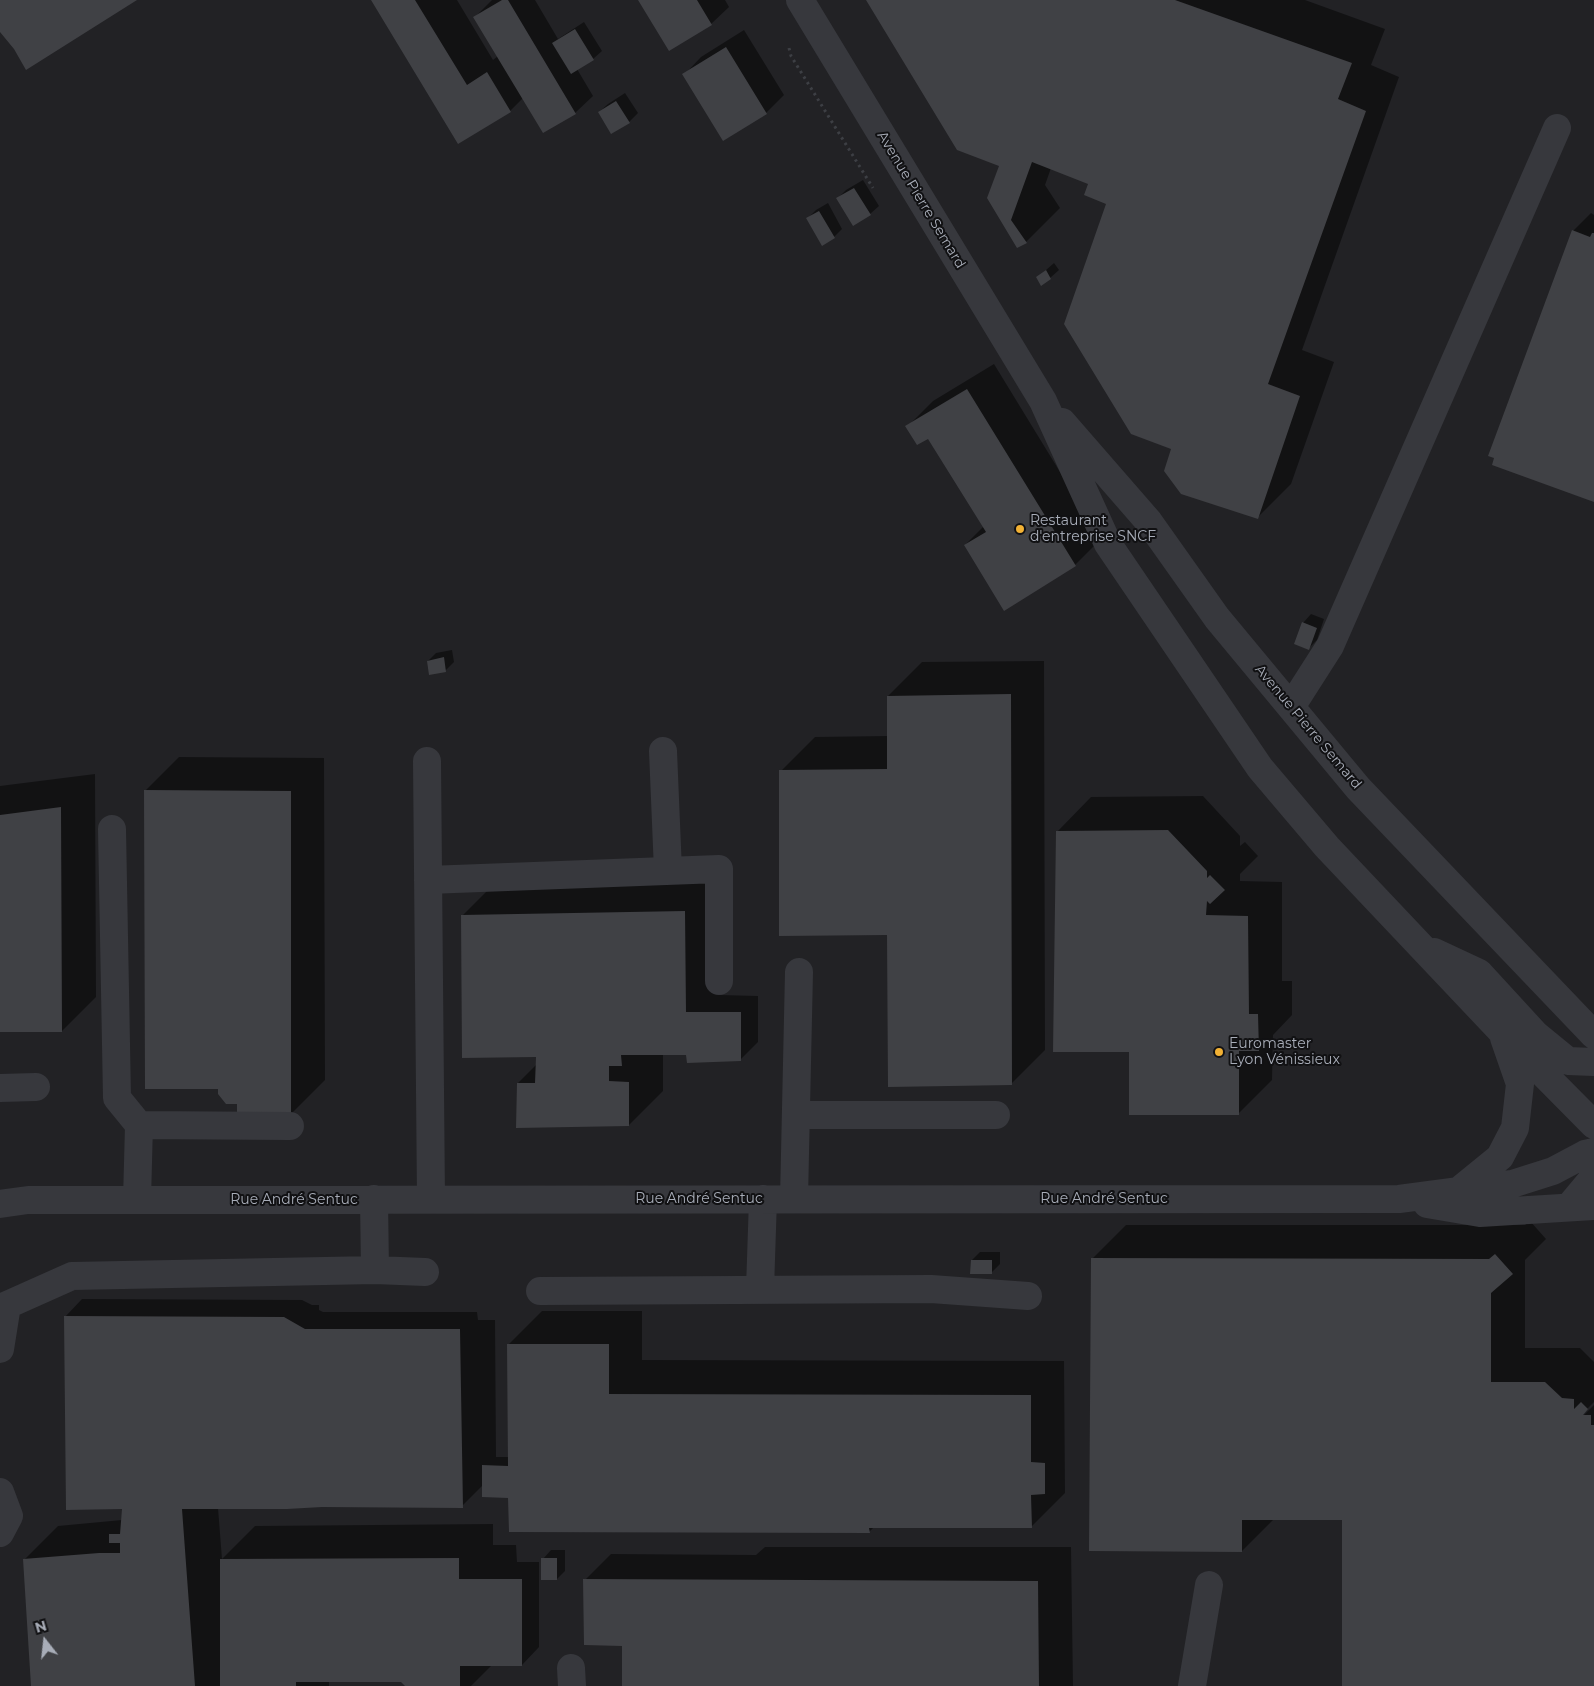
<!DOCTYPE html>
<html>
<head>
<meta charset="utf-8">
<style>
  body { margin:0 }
  #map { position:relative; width:1594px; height:1686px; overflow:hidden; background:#161618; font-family:Montserrat,sans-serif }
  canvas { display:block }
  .north { position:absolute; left:20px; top:1616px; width:50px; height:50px; -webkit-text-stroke:4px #111113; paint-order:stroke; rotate:344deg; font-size:14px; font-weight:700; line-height:20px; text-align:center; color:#a8adb8 }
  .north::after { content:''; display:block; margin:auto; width:18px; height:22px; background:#a8adb8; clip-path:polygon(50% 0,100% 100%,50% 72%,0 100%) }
</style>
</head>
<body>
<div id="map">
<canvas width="1594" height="1686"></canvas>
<div class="north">N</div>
</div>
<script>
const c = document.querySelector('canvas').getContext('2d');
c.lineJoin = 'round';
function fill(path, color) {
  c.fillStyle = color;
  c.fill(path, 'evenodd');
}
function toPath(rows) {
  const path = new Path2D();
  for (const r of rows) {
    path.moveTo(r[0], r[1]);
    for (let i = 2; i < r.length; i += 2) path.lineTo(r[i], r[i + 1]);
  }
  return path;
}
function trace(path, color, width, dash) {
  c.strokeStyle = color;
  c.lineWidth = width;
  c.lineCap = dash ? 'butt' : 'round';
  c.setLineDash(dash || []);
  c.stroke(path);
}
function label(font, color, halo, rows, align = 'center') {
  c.font = font + ' Montserrat,sans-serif';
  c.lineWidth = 4;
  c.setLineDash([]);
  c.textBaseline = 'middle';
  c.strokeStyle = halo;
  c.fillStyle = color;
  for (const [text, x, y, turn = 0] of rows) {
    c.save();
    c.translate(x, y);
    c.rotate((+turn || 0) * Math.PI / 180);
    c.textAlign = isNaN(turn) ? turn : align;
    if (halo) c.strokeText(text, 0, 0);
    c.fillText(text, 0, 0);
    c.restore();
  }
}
fill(toPath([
  [0,0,1594,0,1594,1686,0,1686]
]), '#222225');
fill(toPath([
  [373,0,457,0,493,60,498,56,475,17,492,0,535,0,558,39,584,22,602,51,593,59,577,69,593,96,575,113,523,98,510,111,458,142],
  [640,0,725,0,729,7,711,24],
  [867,0,1305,0,1385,29,1371,65,1399,77,1302,350,1334,362,1291,484,1257,518,1173,448,1108,203,1090,183,1051,168,1045,185,1060,208,1026,242,988,198,1000,165],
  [744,30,784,95,766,113,724,140,684,75,701,57],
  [625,93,638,113,629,122,612,133,599,112,608,104],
  [863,180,879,206,870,214,838,198,846,190],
  [828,203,842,229,834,237,808,218,816,210],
  [1591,213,1594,215,1594,501,1573,231],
  [1054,263,1059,270,1050,278,1037,278],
  [994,364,1101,539,1075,565,965,545,984,526,928,437,907,427,933,401],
  [1311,614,1324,619,1317,640,1309,648,1303,623],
  [452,650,454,662,446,670,428,661,436,653],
  [1044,661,1045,1050,1011,1084,889,934,781,771,815,737,888,736,888,696,922,662],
  [179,757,324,758,325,1080,291,1114,238,1102,145,791],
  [95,774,96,997,62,1031,0,1031,0,786],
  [1203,796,1240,836,1240,846,1245,842,1258,856,1240,874,1240,881,1282,882,1282,981,1292,981,1292,1015,1273,1035,1272,1080,1238,1114,1130,1051,1057,832,1091,797],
  [719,878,720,995,758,996,758,1042,741,1059,688,1051,663,1054,663,1091,629,1125,518,1083,537,1064,537,1056,462,916,496,882],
  [1530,1221,1546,1239,1525,1260,1525,1348,1580,1348,1594,1362,1594,1402,1578,1418,1579,1420,1594,1405,1594,1686,1343,1686,1343,1519,1274,1519,1242,1551,1092,1259,1126,1225,1525,1225],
  [980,1252,1000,1252,1000,1264,991,1273,972,1260],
  [82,1299,302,1300,312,1305,319,1305,319,1310,323,1312,477,1312,478,1320,495,1320,496,1457,509,1457,508,1345,542,1311,642,1311,642,1360,1064,1361,1065,1493,1031,1527,874,1527,869,1532,510,1495,483,1485,462,1506,322,1506,218,1508,222,1559,255,1526,493,1524,493,1545,516,1545,517,1562,539,1562,539,1647,522,1665,492,1665,471,1686,407,1686,401,1681,329,1681,329,1686,32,1686,24,1560,58,1526,122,1520,123,1508,65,1317],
  [765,1547,1071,1547,1073,1686,623,1686,623,1644,585,1580,611,1554,756,1555],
  [551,1550,565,1550,565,1571,557,1579,543,1559]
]), '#0007');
fill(toPath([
  [0,0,137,0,26,70,14,49,0,32],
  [371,0,415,0,467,85,487,72,511,112,458,144],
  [502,0,508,0,576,114,543,133,473,17],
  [638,0,697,0,712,25,669,51],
  [866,0,1175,0,1352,63,1338,99,1366,111,1268,384,1300,396,1258,519,1181,494,1164,471,1171,449,1131,434,1064,324,1106,204,1084,195,1088,184,1032,162,1011,220,1027,243,1017,248,987,198,999,166,957,150],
  [575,29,594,60,571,74,552,43],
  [726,47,767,114,723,141,682,74],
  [616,101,630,123,611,134,598,112],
  [854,188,871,215,853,226,836,198],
  [819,211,835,238,822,246,806,218],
  [1572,230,1590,237,1592,233,1594,233,1594,502,1492,465,1494,458,1488,456],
  [1046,270,1051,279,1041,286,1036,277],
  [967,389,1076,566,1004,611,964,545,986,532,928,439,917,445,905,426],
  [1302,622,1317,628,1309,650,1294,644],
  [444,657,446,672,429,675,427,661],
  [1011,694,1012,1085,888,1087,887,935,779,936,779,770,887,769,887,696],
  [144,790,291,791,291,1115,237,1115,237,1104,226,1104,218,1094,218,1089,145,1089],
  [61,807,62,1032,0,1032,0,815],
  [1168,830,1207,871,1207,878,1210,875,1225,890,1210,904,1207,901,1206,915,1248,916,1249,1014,1258,1014,1259,1051,1239,1051,1239,1115,1129,1115,1129,1052,1053,1052,1056,831],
  [685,911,686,1012,741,1012,741,1061,687,1063,686,1055,621,1055,622,1066,609,1066,609,1081,629,1082,629,1126,516,1128,517,1083,535,1083,536,1057,462,1058,461,915],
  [1495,1254,1513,1274,1491,1293,1491,1382,1545,1382,1562,1398,1574,1399,1574,1409,1581,1402,1588,1409,1583,1415,1591,1415,1591,1425,1594,1425,1594,1686,1342,1686,1342,1520,1242,1520,1242,1552,1089,1551,1091,1258,1489,1259],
  [971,1260,992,1260,992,1274,970,1274],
  [64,1316,284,1317,305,1329,460,1329,463,1508,322,1507,287,1509,182,1509,195,1686,31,1686,23,1559,99,1553,120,1553,120,1543,109,1543,109,1534,120,1534,122,1509,66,1510],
  [507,1344,609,1344,609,1394,1031,1395,1031,1462,1045,1463,1045,1494,1031,1495,1032,1528,869,1528,870,1533,509,1532,508,1498,482,1497,482,1465,508,1466],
  [459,1558,459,1579,522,1579,522,1666,460,1666,460,1686,405,1686,401,1682,296,1682,296,1686,220,1686,220,1559],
  [541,1558,557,1558,557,1580,541,1580],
  [583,1579,1038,1581,1039,1686,622,1686,622,1646,584,1645]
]), '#404145');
trace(toPath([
  [789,48,791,56,873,188]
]), '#3d3f44', 3, [2.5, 4]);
trace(toPath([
  [800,0,1043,401,1108,544,1260,768,1327,847,1502,1032,1594,1125],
  [1062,422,1149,522,1217,618,1358,788,1594,1035],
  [1291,707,1330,646,1557,128],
  [663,751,668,871],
  [427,761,431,1199],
  [112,829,117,1098,139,1125,137,1200],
  [428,880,719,869,719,981],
  [1434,952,1479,973,1535,1034,1568,1061,1594,1062],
  [0,1088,36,1087],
  [796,1115,996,1115],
  [139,1125,290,1126],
  [1457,1192,1500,1157,1515,1128,1520,1084,1504,1038],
  [374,1199,375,1270],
  [794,1199,799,972],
  [0,1204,28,1200,1399,1199,1512,1184,1553,1171,1585,1154,1594,1152],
  [1427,1204,1480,1213,1594,1206],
  [1569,1207,1594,1177],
  [760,1289,763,1199],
  [540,1291,931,1289,1028,1296],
  [0,1349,7,1305,72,1276,375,1270,425,1272],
  [0,1492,9,1516,0,1533],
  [571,1668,572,1686],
  [1192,1686,1209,1585]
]), '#37383d', 28);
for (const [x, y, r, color] of [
  [1020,529,5,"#f2b134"],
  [1219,1052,5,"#f2b134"]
]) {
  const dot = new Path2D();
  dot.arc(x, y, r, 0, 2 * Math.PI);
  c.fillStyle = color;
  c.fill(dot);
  trace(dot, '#111113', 2);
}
label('14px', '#a8adb8', '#111113', [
  ["Avenue Pierre Semard",921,200,59],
  ["Avenue Pierre Semard",1308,727,50],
  ["Rue André Sentuc",699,1199],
  ["Rue André Sentuc",1104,1199],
  ["Rue André Sentuc",294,1200]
]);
label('14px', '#a8adb8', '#111113', [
  ["Restaurant",1030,521],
  ["d'entreprise SNCF",1030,537],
  ["Euromaster",1229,1044],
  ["Lyon Vénissieux",1229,1060]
], 'left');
</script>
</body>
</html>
